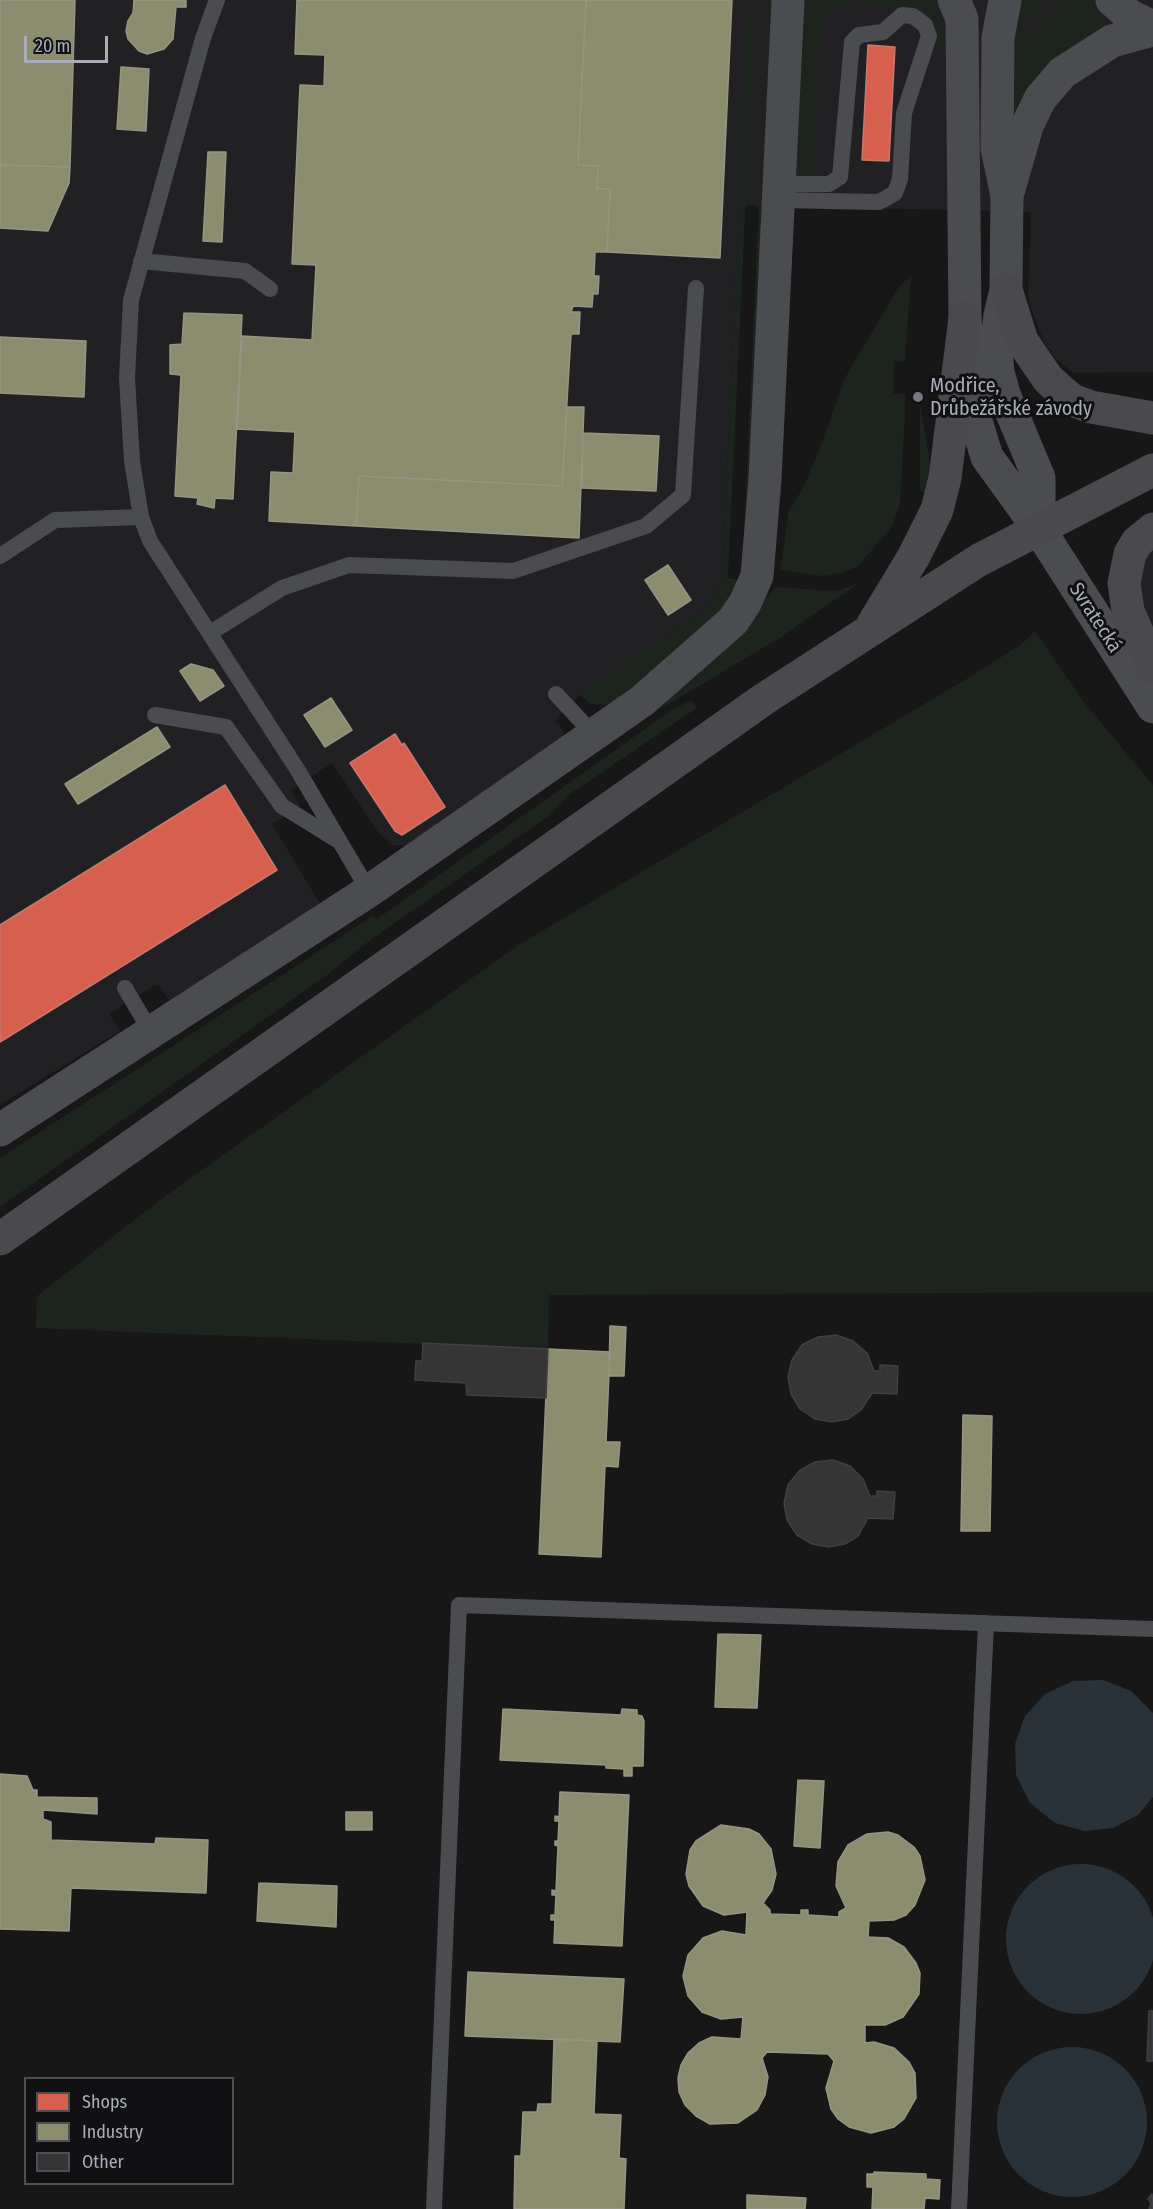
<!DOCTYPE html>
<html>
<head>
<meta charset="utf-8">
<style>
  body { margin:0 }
  #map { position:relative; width:1153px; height:2209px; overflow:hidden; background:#171717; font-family:"Fira Sans Condensed",sans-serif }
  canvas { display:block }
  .legend { position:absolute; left:24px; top:2077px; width:210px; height:108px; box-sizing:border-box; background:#111113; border:2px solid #4d4f55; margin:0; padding:8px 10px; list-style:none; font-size:18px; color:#a8adb8 }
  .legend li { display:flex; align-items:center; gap:12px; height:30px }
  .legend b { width:30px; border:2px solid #4d4f55 }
  .scale { position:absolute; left:24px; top:36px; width:84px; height:27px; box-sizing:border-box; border:3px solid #a8adb8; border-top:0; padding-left:8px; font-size:18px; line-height:21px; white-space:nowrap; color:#a8adb8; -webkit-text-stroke:4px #111113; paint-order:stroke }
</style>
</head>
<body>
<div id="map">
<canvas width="1153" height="2209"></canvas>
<ul class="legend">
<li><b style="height:16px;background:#d6604d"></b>Shops</li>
<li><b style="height:16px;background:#8c8c6e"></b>Industry</li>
<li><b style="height:16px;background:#353536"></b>Other</li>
</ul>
<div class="scale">20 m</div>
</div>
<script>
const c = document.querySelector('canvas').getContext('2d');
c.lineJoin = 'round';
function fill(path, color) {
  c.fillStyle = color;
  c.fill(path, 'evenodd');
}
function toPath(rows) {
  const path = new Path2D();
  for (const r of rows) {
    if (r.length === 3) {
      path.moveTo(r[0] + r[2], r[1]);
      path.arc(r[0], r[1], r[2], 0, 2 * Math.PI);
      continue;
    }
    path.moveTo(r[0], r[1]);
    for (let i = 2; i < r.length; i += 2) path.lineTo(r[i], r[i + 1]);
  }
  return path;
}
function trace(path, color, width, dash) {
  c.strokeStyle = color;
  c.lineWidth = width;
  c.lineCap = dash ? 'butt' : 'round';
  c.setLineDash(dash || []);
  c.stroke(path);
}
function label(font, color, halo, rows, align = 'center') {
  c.font = font + ' "Fira Sans Condensed",sans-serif';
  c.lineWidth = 6;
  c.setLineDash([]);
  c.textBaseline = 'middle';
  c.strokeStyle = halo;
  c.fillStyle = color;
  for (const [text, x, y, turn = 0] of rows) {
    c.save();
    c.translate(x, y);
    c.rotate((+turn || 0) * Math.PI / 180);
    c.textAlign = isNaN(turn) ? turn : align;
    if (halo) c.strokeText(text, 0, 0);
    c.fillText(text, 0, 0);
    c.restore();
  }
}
fill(toPath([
  [0,0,1153,0,1153,372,1074,373,1058,361,1044,343,1028,300,1031,212,739,205,722,583,699,614,579,695,555,721,560,725,566,738,421,846,392,845,378,832,332,763,291,790,300,806,272,824,322,907,169,1001,159,985,155,985,112,1012,110,1015,120,1031,0,1105],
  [1153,544,1153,646,1146,639,1137,558]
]), '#212123');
fill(toPath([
  [748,0,755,0,728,578,742,581,724,607,699,633,616,701,606,705,591,704,579,694,699,614,722,583],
  [768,0,773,0,751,492,743,559],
  [804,0,927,0,943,27,945,41,934,42,931,21,915,8,849,2,832,7,826,13,821,22,813,169,809,178,805,179,796,176],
  [1012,0,1048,0,1032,18,1009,30],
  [1068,0,1089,0,1101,21,1102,28,1062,54,1025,93,1014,110,1007,47,1032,34],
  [911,276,905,362,894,361,893,393,905,394,905,415,900,503,892,527,857,567,840,573,821,576,780,570,789,511,803,488,819,450,845,378,898,288],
  [920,404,932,475,929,494,920,491],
  [859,583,781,637,662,708,670,696,776,587,837,591],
  [1035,631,1084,702,1153,785,1153,1292,549,1295,548,1349,36,1328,37,1296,160,1200,517,946,968,678,1022,644],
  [691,700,697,708,570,794,550,815,369,941,327,975,0,1207,0,1158,373,916,377,919,672,710]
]), '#1d241e');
fill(toPath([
  [1103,1680,1131,1691,1153,1713,1153,1797,1138,1815,1113,1828,1085,1831,1055,1823,1030,1803,1016,1775,1015,1744,1025,1716,1045,1694,1073,1681],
  [1081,1939,75],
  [1072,2122,75]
]), '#2a3239');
const shops = toPath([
  [868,45,895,47,889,161,862,160,868,45],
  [395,734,402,745,404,743,445,807,402,835,395,831,350,763,395,734],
  [225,785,277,870,0,1042,0,925,225,785]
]);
fill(shops, '#d6604d');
trace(shops, '#c8776d', 1.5);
const industry = toPath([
  [0,0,75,0,70,167,0,165,0,0],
  [134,0,186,0,186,7,176,7,173,39,164,49,147,54,139,51,128,39,126,31,128,21,133,13,134,0],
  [297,0,586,0,578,165,598,166,597,189,610,189,607,252,595,252,594,276,599,276,598,294,593,294,592,307,573,306,571,312,580,312,579,334,571,334,562,486,359,476,356,526,269,521,271,472,293,473,295,432,237,429,242,336,312,340,316,265,292,264,300,85,324,86,325,55,295,54,297,0],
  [586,0,732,0,720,258,607,252,610,189,597,189,598,166,578,165,586,0],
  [121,67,149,69,146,131,117,129,121,67],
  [208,152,226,152,222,242,203,241,208,152],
  [0,165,70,167,69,183,48,231,0,228,0,165],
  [184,313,242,315,233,499,215,498,214,508,197,504,198,498,175,496,181,375,170,374,170,345,182,344,184,313],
  [0,337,86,341,84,397,0,393,0,337],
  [567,407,584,407,579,538,356,526,359,476,562,486,567,407],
  [583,433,659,436,656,491,582,488,583,433],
  [668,565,691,600,668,615,645,580,668,565],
  [191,664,213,670,224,686,200,701,180,671,191,664],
  [331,698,352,730,325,747,304,715,331,698],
  [157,727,170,747,78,804,65,784,157,727],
  [610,1326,626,1327,624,1376,609,1376,610,1326],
  [548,1349,610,1352,606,1442,620,1442,618,1467,605,1466,601,1557,539,1554,548,1349],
  [963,1415,992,1416,990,1531,961,1531,963,1415],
  [718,1634,761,1635,757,1708,715,1707,718,1634],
  [503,1709,621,1715,622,1709,637,1710,637,1715,642,1716,644,1721,643,1766,632,1766,632,1776,624,1776,624,1769,606,1768,606,1765,500,1760,503,1709],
  [0,1774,27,1776,33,1790,37,1790,37,1797,97,1798,97,1814,43,1810,43,1819,51,1822,51,1840,155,1844,156,1838,208,1840,206,1893,71,1888,69,1931,0,1929,0,1774],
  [798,1780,824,1781,820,1848,794,1846,798,1780],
  [560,1792,629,1795,622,1946,554,1943,555,1920,551,1920,551,1915,555,1915,556,1895,552,1895,552,1890,556,1891,558,1846,555,1845,555,1841,558,1841,559,1821,555,1821,555,1816,559,1817,560,1792],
  [346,1812,372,1812,372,1830,346,1830,346,1812],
  [721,1825,749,1829,759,1834,771,1849,776,1874,772,1890,763,1903,770,1910,770,1914,801,1915,801,1910,808,1910,808,1915,839,1917,839,1912,846,1908,836,1886,838,1862,848,1845,867,1834,888,1832,898,1835,914,1847,920,1856,925,1880,915,1905,906,1915,894,1920,869,1921,868,1937,888,1938,904,1947,916,1963,920,1973,919,1994,903,2017,885,2025,865,2025,865,2043,874,2042,894,2048,909,2062,915,2073,916,2098,904,2119,894,2127,871,2133,849,2127,838,2119,831,2109,826,2088,834,2061,828,2054,767,2052,762,2058,768,2077,765,2095,757,2110,738,2123,710,2124,696,2116,685,2105,679,2092,678,2078,681,2065,688,2053,699,2043,712,2037,741,2039,743,2017,721,2019,702,2012,688,1996,683,1976,688,1955,703,1938,722,1931,746,1935,747,1912,724,1915,703,1906,689,1886,686,1874,690,1850,696,1841,721,1825],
  [259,1883,337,1886,336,1927,257,1921,259,1883],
  [468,1972,624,1979,620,2042,465,2036,468,1972],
  [554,2039,597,2041,594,2114,621,2115,619,2158,626,2159,624,2209,514,2209,515,2156,521,2156,523,2112,537,2112,538,2104,552,2104,554,2039],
  [874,2172,926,2174,926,2179,940,2180,939,2199,925,2198,924,2209,872,2209,873,2187,867,2187,867,2174,874,2174,874,2172],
  [747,2195,806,2198,805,2209,747,2209,747,2195]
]);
fill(industry, '#8c8c6e');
trace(industry, '#949684', 1.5);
const building = toPath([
  [836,1335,853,1341,867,1353,874,1371,880,1371,880,1365,898,1366,897,1394,872,1393,861,1410,848,1419,832,1422,815,1419,800,1409,791,1394,788,1377,792,1360,802,1345,818,1337,836,1335],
  [423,1343,548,1349,546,1398,467,1395,466,1383,415,1380,416,1361,422,1361,423,1343],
  [833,1460,850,1466,863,1479,870,1496,877,1496,877,1491,895,1492,893,1519,868,1518,858,1536,845,1544,829,1547,812,1544,797,1535,787,1520,784,1503,788,1485,799,1471,815,1462,833,1460],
  [1149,2011,1153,2011,1153,2061,1147,2061,1149,2011],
  [1152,2194,1153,2209,1149,2209,1151,2203,1148,2199,1152,2194]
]);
fill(building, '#353536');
trace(building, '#3f4043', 1.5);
trace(toPath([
  [217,0,203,38,131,300,127,378,132,461,141,517,150,541,297,769,369,891],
  [778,200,879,202,895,193,900,179,904,113,929,36,925,25,913,16,902,15,883,32,859,35,852,42,840,177,829,184,779,184],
  [141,261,245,271,270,289],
  [0,556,55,520,141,517],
  [210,633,282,588,349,565,513,571,646,526,683,495,696,288],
  [556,694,594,735],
  [155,715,226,727,282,806,337,840],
  [125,988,151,1032],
  [434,2209,459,1605,1153,1629],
  [959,2209,986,1623]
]), '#4b4c50', 16);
trace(toPath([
  [1112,0,1130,16,1153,27],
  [1007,196,1027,126,1040,99,1062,73,1112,41,1153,30],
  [1039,529,1153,707]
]), '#4b4c50', 33);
trace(toPath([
  [954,0,962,19,965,318,972,408,987,457,1039,529],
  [1005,0,998,38,997,148,1007,196,1006,290,1000,315,996,351,998,372,1004,394,1039,478,1039,529],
  [0,1130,369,891,642,701,733,621,745,603,757,576,765,479,788,0]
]), '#4b4c50', 33);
trace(toPath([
  [1006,290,1022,341,1048,379,1060,390,1072,400,1091,407,1153,418],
  [1153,529,1137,542,1130,554,1124,583,1128,611,1153,668],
  [873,624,914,556,937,510,945,478,965,318],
  [0,1239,764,699,979,560,1153,470]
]), '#4a4a4e', 33);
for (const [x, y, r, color] of [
  [918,397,6,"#757880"]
]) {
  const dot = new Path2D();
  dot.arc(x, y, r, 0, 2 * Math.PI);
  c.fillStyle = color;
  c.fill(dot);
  trace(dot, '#111113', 2);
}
label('20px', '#a8adb8', '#111113', [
  ["Modřice,",930,386],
  ["Drůbežářské závody",930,409]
], 'left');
label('20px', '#a8adb8', '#111113', [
  ["Svratecká",1095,618,57]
]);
</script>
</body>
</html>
